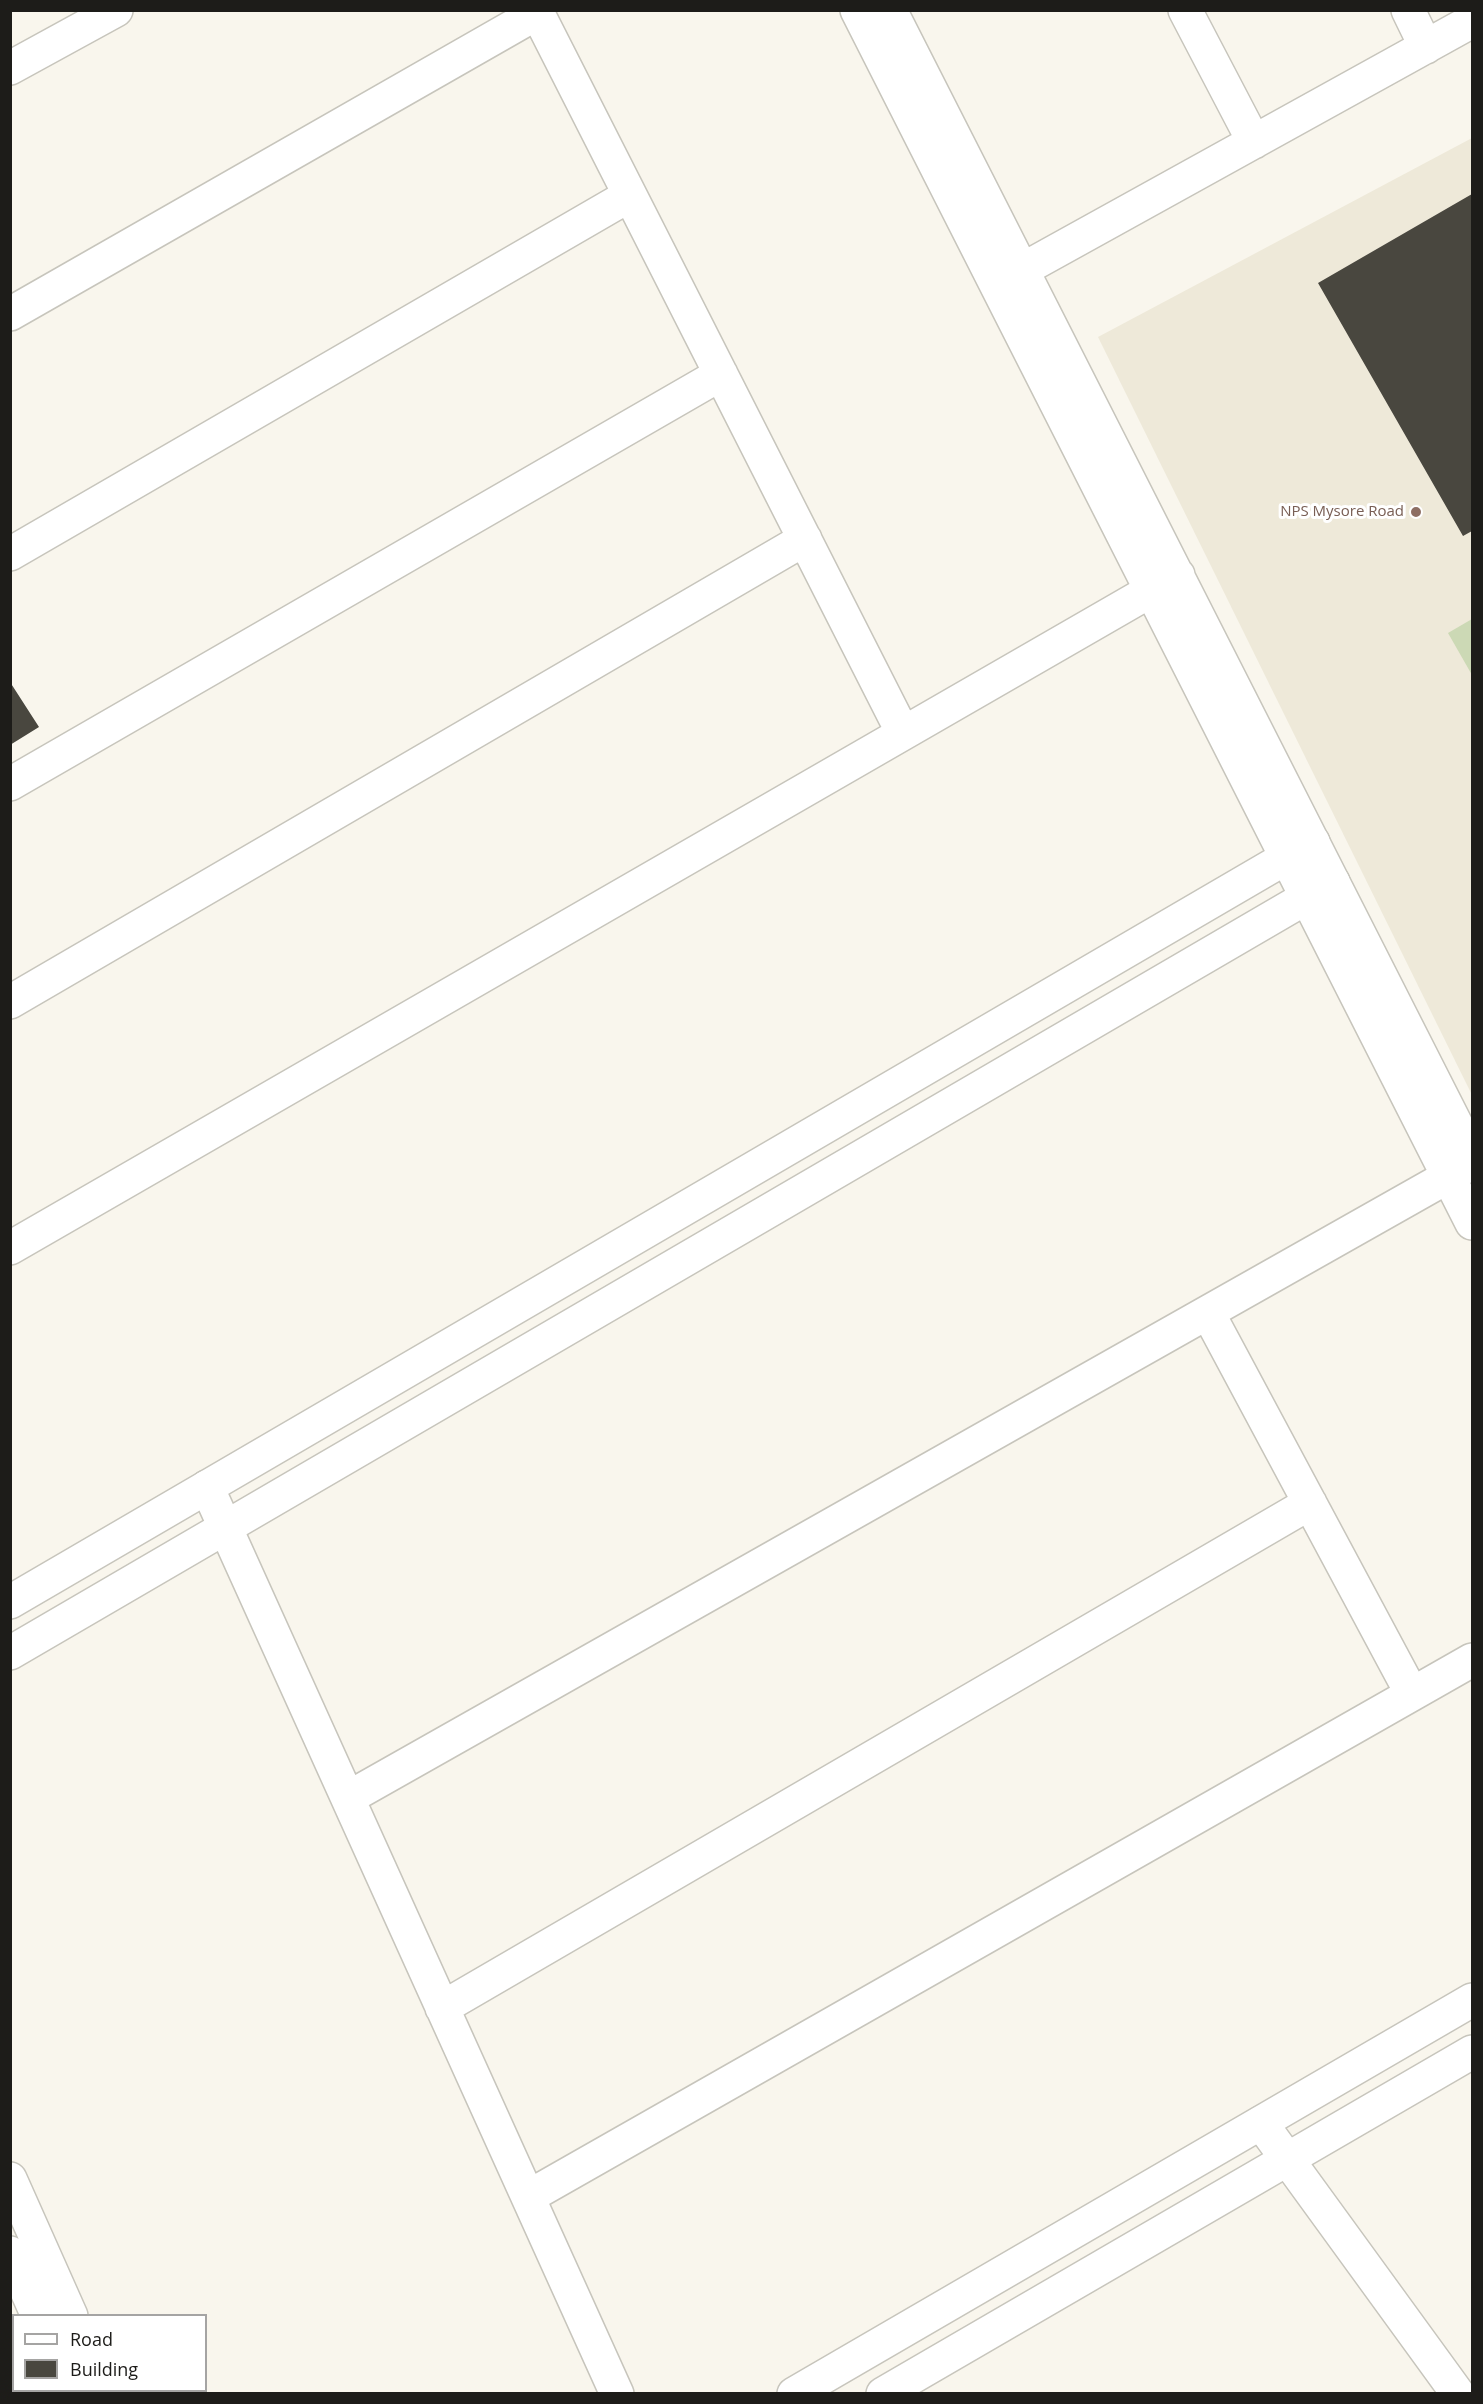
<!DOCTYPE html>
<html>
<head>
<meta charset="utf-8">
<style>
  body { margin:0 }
  #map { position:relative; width:1483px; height:2404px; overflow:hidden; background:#f9f6ed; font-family:"Open Sans",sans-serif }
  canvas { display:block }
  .frame { position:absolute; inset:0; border:12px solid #1d1c19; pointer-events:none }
  .legend { position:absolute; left:12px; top:2314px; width:195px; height:78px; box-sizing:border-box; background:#fff; border:2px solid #a5a4a3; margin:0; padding:8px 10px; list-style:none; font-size:18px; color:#1d1c19 }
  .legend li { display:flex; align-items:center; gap:12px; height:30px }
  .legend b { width:30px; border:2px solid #a5a4a3 }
</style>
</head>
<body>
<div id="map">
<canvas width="1483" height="2404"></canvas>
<div class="frame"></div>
<ul class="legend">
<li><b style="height:8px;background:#fff"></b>Road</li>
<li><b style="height:16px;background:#49473f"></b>Building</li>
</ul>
</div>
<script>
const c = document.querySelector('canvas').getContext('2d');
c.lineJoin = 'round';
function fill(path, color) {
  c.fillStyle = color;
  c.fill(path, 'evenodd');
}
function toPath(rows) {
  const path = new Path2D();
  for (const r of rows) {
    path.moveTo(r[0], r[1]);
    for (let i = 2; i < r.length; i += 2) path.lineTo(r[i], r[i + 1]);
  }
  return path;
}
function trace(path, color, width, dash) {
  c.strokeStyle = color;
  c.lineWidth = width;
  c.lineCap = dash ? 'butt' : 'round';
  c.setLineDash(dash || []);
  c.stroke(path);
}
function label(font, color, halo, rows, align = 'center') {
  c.font = font + ' "Open Sans",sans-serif';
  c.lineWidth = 6;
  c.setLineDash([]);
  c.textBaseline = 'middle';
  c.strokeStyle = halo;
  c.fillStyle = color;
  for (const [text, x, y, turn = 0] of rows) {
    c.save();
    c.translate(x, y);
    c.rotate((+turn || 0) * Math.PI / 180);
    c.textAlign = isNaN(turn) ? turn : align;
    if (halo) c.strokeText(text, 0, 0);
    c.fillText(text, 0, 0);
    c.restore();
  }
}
fill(toPath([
  [1472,138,1472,1095,1098,337]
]), '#eee9d9');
fill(toPath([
  [1472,619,1472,675,1448,633]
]), '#ccd9b5');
fill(toPath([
  [1472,194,1472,531,1463,536,1318,283],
  [10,682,39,727,10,745]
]), '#49473f');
const minor = toPath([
  [536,10,903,733],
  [857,10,1472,1223],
  [890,10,1472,1156],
  [1185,10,1254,142],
  [1408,10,1426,47],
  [10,68,116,10],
  [1002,281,1472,21],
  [10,314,537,13],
  [10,554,630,195],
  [10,784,721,374],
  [10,1002,805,539],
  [10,1248,1178,575],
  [1208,1313,1412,1694],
  [207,1487,617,2394],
  [348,1798,1472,1163],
  [442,2008,1310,1503],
  [1261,2123,1458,2394],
  [10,2179,71,2316],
  [528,2197,1472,1660],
  [10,2253,38,2316],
  [72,2390,73,2394],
  [105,2390,106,2394]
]);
const tertiary = toPath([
  [10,1602,1313,842],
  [10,1653,1333,882],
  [794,2394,1472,2000],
  [883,2394,1472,2052]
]);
trace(minor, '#c7c5bc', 36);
trace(tertiary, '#c7c5bc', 36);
trace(minor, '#fff', 33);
trace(tertiary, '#fff', 33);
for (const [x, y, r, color] of [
  [1416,512,6,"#8d6e63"]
]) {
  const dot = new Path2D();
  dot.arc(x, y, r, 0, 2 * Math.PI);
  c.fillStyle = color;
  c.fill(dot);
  trace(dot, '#fff', 2);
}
label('15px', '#785e54', '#fff', [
  ["NPS Mysore Road",1404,512]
], 'right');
</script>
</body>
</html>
